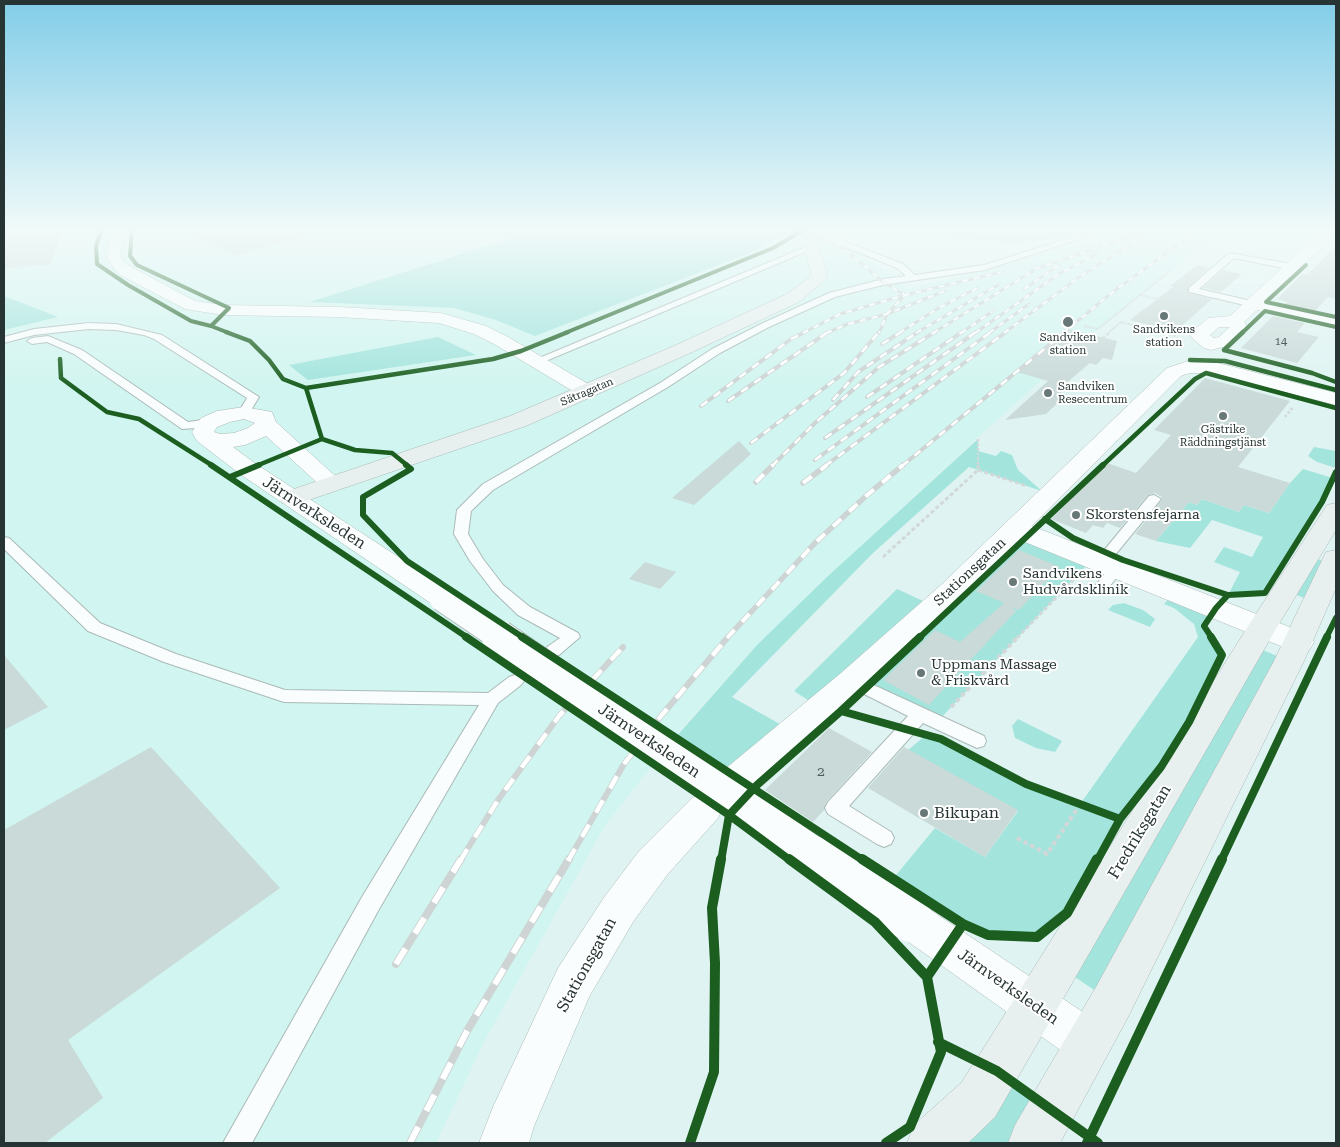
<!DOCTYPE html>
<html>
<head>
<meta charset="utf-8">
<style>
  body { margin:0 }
  #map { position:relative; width:1340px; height:1147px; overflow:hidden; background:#dff4f2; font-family:"Roboto Serif",serif }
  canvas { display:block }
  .frame { position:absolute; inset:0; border:5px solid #263533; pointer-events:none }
</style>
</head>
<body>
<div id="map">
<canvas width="1340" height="1147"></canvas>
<div class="frame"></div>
</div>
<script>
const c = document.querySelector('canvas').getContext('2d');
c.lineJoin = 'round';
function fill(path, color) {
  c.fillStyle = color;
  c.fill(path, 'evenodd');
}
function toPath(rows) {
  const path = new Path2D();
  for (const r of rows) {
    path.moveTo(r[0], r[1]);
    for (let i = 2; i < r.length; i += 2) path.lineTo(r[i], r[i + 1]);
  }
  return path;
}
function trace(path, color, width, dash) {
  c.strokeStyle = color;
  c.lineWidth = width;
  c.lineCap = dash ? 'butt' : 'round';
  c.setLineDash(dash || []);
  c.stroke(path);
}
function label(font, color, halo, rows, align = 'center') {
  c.font = font + ' "Roboto Serif",serif';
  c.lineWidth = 4;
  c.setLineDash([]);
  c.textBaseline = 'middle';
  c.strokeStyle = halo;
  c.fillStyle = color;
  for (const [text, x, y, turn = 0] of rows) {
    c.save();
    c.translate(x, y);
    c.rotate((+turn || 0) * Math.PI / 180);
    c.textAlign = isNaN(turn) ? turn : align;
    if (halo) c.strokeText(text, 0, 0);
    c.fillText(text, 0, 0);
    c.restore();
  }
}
fill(toPath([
  [4,229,810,229,867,258,891,274,907,289,994,269,1110,234,1094,229,1224,229,1098,329,975,440,827,577,758,644,683,727,606,824,485,1040,436,1143,4,1143]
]), '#d1f5f0');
fill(toPath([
  [483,229,790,229,793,231,752,252,535,336,496,320,454,308,310,302,512,238],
  [941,229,1089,229,1072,235,1047,240,1007,242,954,238],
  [4,296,58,317,4,330],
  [438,337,476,355,308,380,289,365],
  [978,439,978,451,996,456,1001,451,1012,455,1018,470,1042,491,969,467,873,553,732,697,792,731,738,779,675,738,758,644,827,577],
  [1314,447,1336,451,1336,468,1317,462,1308,456],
  [1303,469,1333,478,1322,502,1265,593,1228,595,1240,572,1214,562,1224,547,1252,557,1263,537,1212,520,1190,548,1156,541,1189,502,1197,505,1202,499,1239,512,1244,505,1269,513,1290,483],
  [1023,540,1087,565,937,722,866,688],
  [1307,555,1333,565,1316,603,1285,590],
  [897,589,934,606,820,708,794,691],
  [1175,592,1216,608,1205,626,1222,655,1189,722,1161,767,1120,819,1067,913,1037,937,988,935,963,924,892,880,935,828,985,857,1018,811,908,750,926,735,941,739,1026,784,1081,803,1198,637,1194,624,1174,608,1164,604],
  [1124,603,1143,610,1155,619,1150,627,1108,610,1113,605],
  [1251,645,1289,661,1112,1002,1060,967],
  [1018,719,1062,741,1055,752,1036,748,1015,738,1012,726],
  [997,1071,1051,1109,1033,1143,932,1143]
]), '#a3e4dd');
fill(toPath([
  [4,229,64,229,51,264,4,269],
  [175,229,307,229,308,236,236,255],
  [1336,246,1336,299,1328,297,1315,311,1284,304,1287,302,1277,299,1302,274,1307,275],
  [1198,265,1209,268,1188,287,1188,293,1212,299,1175,332,1130,320,1173,287,1170,286],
  [1223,270,1242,274,1221,292,1203,288],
  [1273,316,1305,323,1297,332,1319,337,1297,363,1241,348],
  [1069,329,1117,341,1112,360,1103,358,1096,365,1090,363,1064,385,1056,383,1064,397,1046,414,1005,420,1048,381,1017,372],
  [1205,378,1290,401,1238,467,1290,483,1269,513,1244,505,1239,512,1202,499,1197,505,1189,502,1156,541,1135,534,1162,500,1162,497,1155,493,1148,495,1120,528,1107,523,1103,528,1093,525,1086,533,1051,519,1107,463,1136,473,1171,435,1154,430],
  [739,441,751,454,694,505,672,498],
  [1019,550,1060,567,1019,610,1012,607,1016,611,929,705,883,680,935,630,960,642,1004,603,976,591],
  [645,562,676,572,660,589,629,579],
  [4,655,48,707,4,730],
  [829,728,872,752,827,801,824,810,813,822,765,790],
  [151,747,280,888,68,1040,103,1098,45,1143,4,1143,4,830],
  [904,747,1018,810,985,857,868,788]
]), '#c9dad8');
const lane = toPath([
  [801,229,813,229,903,264,915,275,984,265,1097,229,1110,229,985,270,883,285,835,297,767,328,720,353,668,387,493,490,471,511,468,534,483,559,503,585,530,607,578,633,580,637,559,655,553,657,547,655,545,651,547,647,560,638,518,615,493,591,470,561,454,534,457,510,483,484,660,383,712,349,761,324,829,293,883,279,906,276,897,268,801,229],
  [808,246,815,248,541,363,537,364,532,361,808,246],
  [1229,253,1292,264,1296,267,1292,270,1234,258,1199,289,1256,302,1258,304,1253,307,1189,292,1189,288,1229,253],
  [89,323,116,324,162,335,259,397,248,415,240,415,238,413,247,398,154,339,144,335,116,330,89,329,34,335,4,343,4,337,34,329,89,323],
  [48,336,82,350,188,422,209,419,215,423,209,427,182,429,74,354,47,342,32,344,27,341,32,338,48,336],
  [1154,495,1161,499,1106,566,1096,566,1094,563,1096,560,1149,496,1154,495],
  [4,537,9,538,100,623,176,654,285,690,488,693,509,677,515,675,521,677,524,681,521,685,498,703,378,911,252,1143,223,1143,362,897,479,705,284,702,164,662,88,631,4,549,4,537],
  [1116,565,1121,566,1123,569,1121,572,1105,592,1095,592,1092,589,1095,586,1111,566,1116,565],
  [852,675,984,736,986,741,984,746,977,748,923,723,849,806,891,832,894,838,891,844,884,847,877,844,828,814,825,808,828,802,908,716,846,685,843,681,846,677,852,675]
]);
const street = toPath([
  [111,229,125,229,120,256,126,264,195,301,223,305,339,307,441,313,486,326,508,337,595,388,598,392,595,396,588,398,581,396,496,345,474,334,439,323,339,317,223,315,185,309,122,276,115,270,106,256,111,229],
  [1324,229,1336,229,1336,234,1265,302,1336,318,1336,328,1257,310,1244,322,1248,328,1245,332,1231,345,1211,350,1204,348,1193,339,1190,335,1193,331,1208,318,1230,316,1324,229],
  [1219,327,1230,327,1219,337,1214,338,1210,335,1219,327],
  [1188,361,1210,361,1336,393,1336,405,1210,373,1190,373,1181,376,1032,526,1310,635,1314,642,1310,649,1299,652,1288,649,1020,540,863,689,751,789,738,793,725,789,720,779,725,769,841,673,942,584,1167,368,1188,361],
  [244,407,272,412,276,422,344,484,340,489,332,491,324,489,266,436,245,445,233,447,256,464,452,592,456,598,452,604,442,607,432,604,240,474,197,441,194,436,192,432,201,418,217,411,244,407],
  [244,419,255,423,248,428,234,433,220,434,214,432,217,427,230,422,244,419],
  [705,793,718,798,723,808,718,818,667,875,633,922,589,997,534,1126,529,1143,479,1143,493,1107,558,968,605,896,639,851,692,798,705,793],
  [911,901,926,907,1105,1027,1112,1043,1105,1059,1089,1066,1073,1059,896,933,890,920,896,907,911,901]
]);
const secondary = toPath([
  [813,229,829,229,821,237,817,246,827,271,826,279,799,302,688,354,526,426,300,503,291,505,282,503,279,498,282,493,510,416,674,346,787,294,810,277,811,271,803,246,813,229],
  [1336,503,1336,530,1277,627,995,1117,968,1143,907,1143,914,1125,961,1083,980,1054,1252,620,1327,505,1336,503],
  [1336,550,1336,588,1304,661,1128,1017,1060,1143,1008,1143,1015,1125,1096,987,1274,661,1323,558,1326,552,1336,550]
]);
trace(lane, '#aabab8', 2);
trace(street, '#aabab8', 1);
trace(secondary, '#aabab8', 1);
trace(toPath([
  [1313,272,1336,277],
  [1140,295,1184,305],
  [1084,326,1098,329,1170,271],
  [1160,332,1165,333],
  [1108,333,1121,322,1160,332,1162,330]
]), '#d2d8d8', 2, [2, 1]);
trace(toPath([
  [1160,332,1178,336],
  [1103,338,1110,332],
  [1285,417,1293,407],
  [978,439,978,466]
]), '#d2d8d8', 2.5, [2.5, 2]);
trace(toPath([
  [978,470,1027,486],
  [883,557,978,470,978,465],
  [1017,638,1077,576]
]), '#d2d8d8', 3, [4, 2.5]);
trace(toPath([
  [951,707,1018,637],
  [1017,838,1047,854,1081,803]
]), '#d2d8d8', 4, [4.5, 3]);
fill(lane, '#fafdfd');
fill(street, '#fafdfd');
fill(secondary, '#e8f0ef');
const railFar4 = toPath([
  [802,229,845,249,883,282,905,295,887,314,879,333],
  [1024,289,1059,265],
  [803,333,840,314,905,295,1002,272],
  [826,333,848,324,887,314,945,291],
  [899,333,937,309,977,288],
  [916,333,998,285],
  [933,333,1036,269,1152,229],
  [961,333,993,311],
  [975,333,1059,274,1096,254],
  [989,333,1029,304],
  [1004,333,1078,278,1139,239],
  [1063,333,1114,291,1200,229]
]);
const railFar3 = toPath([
  [882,344,901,332],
  [867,397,962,332],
  [833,400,858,372,918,332],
  [728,401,828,332],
  [701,406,791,339,805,332],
  [825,438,976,332],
  [751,443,844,373,879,332],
  [815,460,991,332],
  [772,466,815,423,879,367,935,332],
  [825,466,1006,332],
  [902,466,1065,332]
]);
const railFar2 = toPath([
  [756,482,773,465],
  [803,483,827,465],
  [727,638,815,543,866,496,903,465]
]);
const railFar1 = toPath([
  [460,861,498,800,559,716,623,647],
  [568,861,624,764,661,716,728,637]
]);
const rail = toPath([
  [396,964,461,859],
  [410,1143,467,1031,569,859]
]);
trace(railFar4, '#cdd4d3', 3);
trace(railFar3, '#cdd4d3', 4);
trace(railFar2, '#cdd4d3', 5.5);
trace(railFar1, '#cdd4d3', 6);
trace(rail, '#cdd4d3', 8);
trace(railFar4, '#fff', 2, [6]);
trace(railFar3, '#fff', 2.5, [8]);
trace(railFar2, '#fff', 4, [11]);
trace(railFar1, '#fff', 4.5, [14]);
trace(rail, '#fff', 6, [18]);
const streetBridgeFar2 = toPath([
  [442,598,501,638]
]);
const streetBridgeFar1 = toPath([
  [499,637,824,861]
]);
const streetBridge = toPath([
  [823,859,911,920]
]);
trace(streetBridgeFar2, '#aabab8', 28, []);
trace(streetBridgeFar1, '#aabab8', 36, []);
trace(streetBridge, '#aabab8', 46, []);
trace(streetBridgeFar2, '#fafdfd', 26);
trace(streetBridgeFar1, '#fafdfd', 34);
trace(streetBridge, '#fafdfd', 44);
trace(toPath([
  [102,229,96,246,97,264,128,285,191,321,211,326],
  [132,229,130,256,137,265,229,308,211,326,229,333],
  [1306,265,1266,302,1336,317],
  [565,333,773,248,805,229],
  [1242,333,1265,311,1336,327]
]), '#1b5e20', 4);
trace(toPath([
  [226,332,250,341,269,360,283,379,306,388],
  [1224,350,1243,332],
  [1224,350,1312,373,1336,382],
  [60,359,61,378,107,412,139,419,213,466],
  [1190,360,1225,361,1336,390],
  [256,466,322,439],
  [408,466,392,453,355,450,322,439,306,388,493,359,521,351,568,332],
  [1102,466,1195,379,1206,373,1336,408]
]), '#1b5e20', 4.5);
trace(toPath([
  [211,465,468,638],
  [406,465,411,469,363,497,363,515,407,561,524,638],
  [230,477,259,465],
  [1045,519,1073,538,1123,560,1228,595],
  [919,638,1103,465],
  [1212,638,1204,626,1216,608,1228,595,1265,593,1322,502,1336,472],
  [1326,638,1336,618]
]), '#1b5e20', 6);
trace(toPath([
  [466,637,729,815,791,861],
  [522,637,864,861],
  [841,711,941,739,1026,784,1120,819],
  [721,861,729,815,757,785,841,711,920,637],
  [1097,861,1120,819,1161,767,1189,722,1222,655,1211,637],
  [1221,861,1327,637]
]), '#1b5e20', 8);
trace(toPath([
  [789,859,875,922,927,977,941,1052,910,1127,886,1143],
  [862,859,963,924],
  [927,977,963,924,988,935,1037,937,1067,913,1097,859],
  [938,1042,997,1071,1098,1143],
  [690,1143,714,1072,715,963,712,908,721,859],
  [1087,1143,1222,859]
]), '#1b5e20', 10);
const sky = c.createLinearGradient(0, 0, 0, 390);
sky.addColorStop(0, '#82cde8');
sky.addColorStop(0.59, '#f1faf9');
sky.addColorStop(1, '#f1faf900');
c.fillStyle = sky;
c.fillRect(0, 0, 1340, 390);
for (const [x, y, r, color] of [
  [1164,316,5,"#677876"],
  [1068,322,6,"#677876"],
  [1048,393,5,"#677876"],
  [1223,416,5,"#677876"],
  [1076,515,5,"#677876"],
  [1013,582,5,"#677876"],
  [921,673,5,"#677876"],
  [924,813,5,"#677876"]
]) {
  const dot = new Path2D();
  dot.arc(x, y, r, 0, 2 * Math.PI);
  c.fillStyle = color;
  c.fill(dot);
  trace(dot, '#fff', 2);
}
label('11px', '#263533', '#fff', [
  ["Sandvikens",1164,330],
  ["station",1164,343],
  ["Sandviken",1068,338],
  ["station",1068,351],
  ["Sandviken",1058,387,"left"],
  ["Resecentrum",1058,400,"left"],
  ["Gästrike",1223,430],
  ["Räddningstjänst",1223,443]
]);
label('11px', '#505f5d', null, [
  ["14",1281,342]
]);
label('11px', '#263533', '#fff', [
  ["Sätragatan",587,392,-23]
]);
label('14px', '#263533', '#fff', [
  ["Skorstensfejarna",1086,515],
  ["Sandvikens",1023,574],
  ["Hudvårdsklinik",1023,590],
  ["Uppmans Massage",931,665],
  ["& Friskvård",931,681]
], 'left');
label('14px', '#263533', '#fff', [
  ["Stationsgatan",970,572,-43]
]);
label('14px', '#505f5d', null, [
  ["2",821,772]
]);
label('16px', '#263533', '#fff', [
  ["Järnverksleden",314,513,33],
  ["Järnverksleden",649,741,34],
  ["Fredriksgatan",1140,832,-59],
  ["Stationsgatan",587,965,-61],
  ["Järnverksleden",1008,987,35]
]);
label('16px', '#263533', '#fff', [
  ["Bikupan",934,813]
], 'left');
</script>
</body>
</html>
